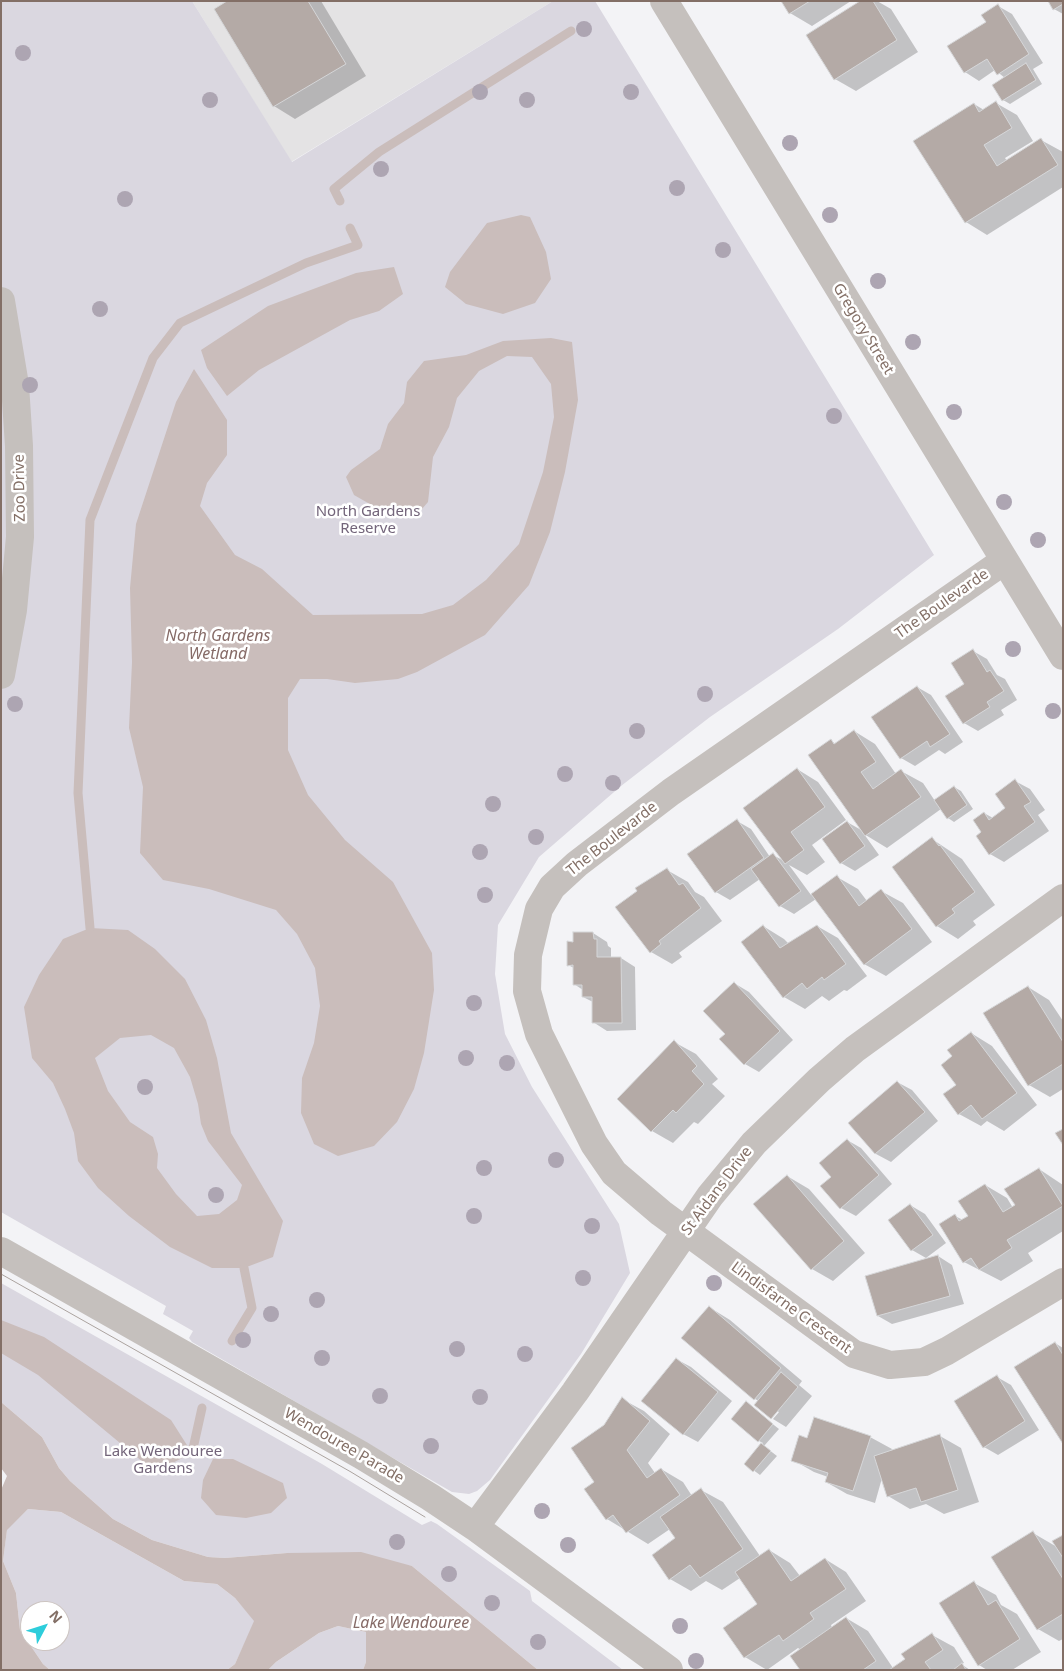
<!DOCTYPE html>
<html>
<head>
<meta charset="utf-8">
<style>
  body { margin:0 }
  #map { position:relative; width:1064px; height:1671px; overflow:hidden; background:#f3f3f6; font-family:"Noto Sans",sans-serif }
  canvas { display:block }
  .frame { position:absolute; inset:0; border:2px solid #836f66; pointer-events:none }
  .north { position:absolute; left:20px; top:1601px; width:50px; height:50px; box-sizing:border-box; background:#fff; border:1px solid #cdc5c2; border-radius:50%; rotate:50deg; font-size:14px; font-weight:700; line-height:20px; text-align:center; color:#836f66 }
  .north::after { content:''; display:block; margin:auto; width:18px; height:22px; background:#2ecddb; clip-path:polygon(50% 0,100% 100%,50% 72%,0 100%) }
</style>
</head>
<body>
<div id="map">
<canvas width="1064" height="1671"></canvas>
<div class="frame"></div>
<div class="north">N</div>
</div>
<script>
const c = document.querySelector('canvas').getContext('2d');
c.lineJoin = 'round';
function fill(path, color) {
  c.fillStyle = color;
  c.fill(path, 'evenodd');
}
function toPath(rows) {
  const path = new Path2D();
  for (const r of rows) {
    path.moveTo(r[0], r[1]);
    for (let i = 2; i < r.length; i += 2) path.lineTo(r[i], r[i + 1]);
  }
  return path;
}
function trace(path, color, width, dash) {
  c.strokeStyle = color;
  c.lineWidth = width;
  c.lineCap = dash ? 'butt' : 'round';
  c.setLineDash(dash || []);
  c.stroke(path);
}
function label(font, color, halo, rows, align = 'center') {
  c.font = font + ' "Noto Sans",sans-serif';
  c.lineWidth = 5;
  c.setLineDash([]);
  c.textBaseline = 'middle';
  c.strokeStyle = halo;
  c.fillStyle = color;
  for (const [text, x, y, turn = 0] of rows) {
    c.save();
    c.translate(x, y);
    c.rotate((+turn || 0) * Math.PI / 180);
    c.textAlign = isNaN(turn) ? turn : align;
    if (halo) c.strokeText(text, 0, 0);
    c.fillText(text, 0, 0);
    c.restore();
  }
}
fill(toPath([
  [192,1,553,1,291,162]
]), '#e4e3e4');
fill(toPath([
  [1,1,192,1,292,162,553,1,595,1,934,555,838,629,710,717,621,786,539,857,498,925,495,974,505,1034,532,1087,619,1224,630,1273,581,1354,490,1480,477,1491,469,1494,452,1492,192,1342,189,1338,193,1331,163,1314,166,1306,1,1212],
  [1,1283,322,1464,422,1525,431,1521,437,1524,530,1591,532,1601,623,1670,538,1670,412,1566,287,1553,225,1558,208,1557,152,1540,113,1519,70,1481,59,1468,42,1437,1,1402],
  [28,1509,61,1512,184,1581,217,1584,235,1598,255,1621,235,1664,227,1670,50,1670,43,1664,20,1630,16,1593,3,1561,7,1529],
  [30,1611,60,1611,60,1641,30,1641],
  [338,1626,366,1632,366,1662,363,1670,268,1670,276,1662,319,1633]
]), '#dad7e0');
fill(toPath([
  [521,215,530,217,546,252,551,279,535,303,503,314,466,304,445,287,450,272,487,223],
  [394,267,403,294,379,311,350,320,259,370,227,396,207,368,201,350,268,306,356,273],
  [551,338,572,342,578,400,565,472,550,532,529,585,485,635,417,672,398,679,355,683,327,679,300,679,288,698,288,750,308,795,345,840,393,882,432,953,434,990,424,1053,414,1089,397,1122,374,1146,338,1156,314,1144,301,1113,302,1078,314,1043,320,1006,315,968,297,934,276,910,209,889,163,880,140,853,143,787,129,728,132,662,130,588,136,524,176,402,194,369,227,420,227,455,207,483,200,506,235,555,262,569,313,615,422,614,453,605,486,580,519,544,543,472,554,417,551,384,532,357,507,356,479,371,457,398,449,427,433,457,428,502,415,517,389,515,354,495,346,477,351,470,380,449,388,424,404,403,407,382,424,361,466,355,503,341],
  [90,928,128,930,155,949,185,979,206,1020,217,1058,231,1133,283,1221,273,1257,244,1268,212,1268,170,1247,129,1216,98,1188,78,1161,74,1133,65,1109,53,1083,32,1058,24,1007,39,975,63,939],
  [151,1035,174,1048,190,1077,198,1104,201,1124,208,1141,242,1185,237,1200,219,1214,197,1216,176,1194,157,1168,158,1154,153,1137,130,1122,108,1091,95,1058,120,1038],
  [1,1320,44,1337,171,1420,192,1453,155,1472,38,1375,1,1353],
  [1,1402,42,1437,59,1468,70,1481,113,1519,152,1540,208,1557,225,1558,287,1553,361,1552,412,1566,538,1670,363,1670,366,1662,366,1632,338,1626,319,1633,276,1662,268,1670,227,1670,235,1664,254,1621,235,1598,217,1584,184,1581,61,1512,28,1509,7,1530,3,1561,16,1593,20,1630,43,1664,50,1670,1,1670,1,1490,7,1476,1,1468],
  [213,1459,233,1459,283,1483,287,1498,271,1513,246,1518,216,1515,201,1498,203,1480]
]), '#cabdbb');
fill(toPath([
  [230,1,321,1,366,76,295,119,274,106],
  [782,1,851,1,812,26,790,13],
  [863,1,877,1,891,9,918,52,856,91,835,79],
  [1063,1,1063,14,1054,9],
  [998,6,1012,14,1043,63,1033,69,1042,84,1010,104,1003,100,1005,78,995,70,979,81,965,72],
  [996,103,1017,115,1033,141,1005,158,1007,161,1041,140,1063,152,1063,187,987,235,966,222,974,104,984,110],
  [973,651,987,659,997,675,1005,679,1017,700,1001,710,1004,715,978,731,964,723,965,684],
  [917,687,931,695,963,742,945,754,939,750,915,766,901,758],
  [854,731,875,744,896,774,901,771,923,783,935,801,954,787,961,791,973,809,954,822,948,818,941,809,887,848,864,834,879,855,855,871,841,863,847,822,863,831,831,741,836,744],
  [797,769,818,782,846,820,812,845,825,862,807,875,789,865,811,895,837,877,858,889,867,901,881,891,903,903,932,942,886,976,864,964,816,899,794,914,780,906,760,879,730,900,716,892,737,821,751,829,770,857,773,855,784,861],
  [1015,781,1030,789,1045,810,1038,815,1049,831,1004,862,990,854,983,832,984,813,993,818,1007,808],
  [932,839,962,859,995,905,973,921,976,925,958,939,937,926],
  [667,870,688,882,695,892,704,897,722,921,679,953,682,957,672,964,651,952],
  [763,926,784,939,789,944,817,926,838,938,867,976,847,991,844,990,829,1001,822,996,805,1009,784,997],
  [593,933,607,942,608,946,611,948,611,958,621,958,635,967,636,1030,607,1031,593,1022,593,1002,583,997,583,990,574,984,574,968,568,965,575,943],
  [734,983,749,992,793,1040,759,1072,745,1064,727,1034],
  [1028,987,1049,1000,1063,1021,1063,1089,1050,1097,1029,1085],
  [971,1033,992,1046,1037,1105,1004,1131,987,1121,981,1126,959,1114,954,1057],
  [674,1042,696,1054,718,1079,712,1084,725,1096,698,1124,694,1122,673,1143,652,1131],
  [897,1082,912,1090,938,1121,891,1162,876,1154,850,1123],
  [847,1140,861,1148,892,1184,856,1216,841,1208,833,1177],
  [1039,1169,1063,1185,1063,1231,1028,1253,1033,1261,1001,1281,964,1262,955,1216,963,1220,970,1216,985,1185,1007,1198,1013,1208],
  [787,1176,809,1189,865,1253,833,1281,812,1269],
  [910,1205,925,1214,946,1243,926,1258,912,1250],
  [938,1256,952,1265,964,1304,892,1324,878,1316],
  [709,1307,730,1320,802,1381,799,1385,812,1396,786,1427,773,1419,779,1412,755,1399],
  [1055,1343,1063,1348,1063,1442],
  [676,1359,691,1367,732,1401,698,1442,683,1434],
  [997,1377,1011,1385,1039,1430,998,1455,984,1447],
  [622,1399,644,1411,670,1434,648,1463,655,1473,661,1469,683,1482,692,1496,701,1490,723,1502,760,1556,769,1550,790,1563,800,1576,825,1559,846,1572,866,1601,831,1625,832,1628,846,1618,868,1631,893,1668,907,1659,932,1635,954,1647,964,1663,961,1664,970,1670,802,1670,801,1650,798,1648,767,1670,745,1657,758,1605,740,1578,722,1590,706,1581,691,1591,670,1579,677,1539,670,1529,648,1544,607,1519,596,1483,605,1426],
  [746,1403,779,1429,764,1446,777,1456,760,1475,745,1464,763,1443,759,1441],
  [940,1436,961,1448,979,1502,944,1514,926,1504,910,1509,888,1496,882,1478,875,1503,847,1494,826,1482,828,1477,814,1472,793,1460,808,1439,870,1437,892,1449,891,1451],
  [1033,1533,1057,1547,1063,1536,1063,1639,1059,1641,1038,1629],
  [974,1583,996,1595,1001,1605,1017,1614,1041,1652,1012,1670,987,1670,979,1665]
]), '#0003');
trace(toPath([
  [340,201,334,189,379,152,571,31],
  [90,928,78,793,90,520,153,358,180,323,306,263,358,245,350,228],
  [232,1341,252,1308,244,1268],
  [192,1453,202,1408]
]), '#cabdbb', 9);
const building = toPath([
  [227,1,308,1,346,64,273,107,214,9,227,1],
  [781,1,810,1,789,14,781,1],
  [860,1,873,1,897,40,834,80,806,35,860,1],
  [1048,1,1063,1,1063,4,1053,10,1048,1],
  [998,4,1029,54,997,75,987,59,964,73,947,46,986,22,981,15,998,4],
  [1026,63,1036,80,1002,101,992,85,1026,63],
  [996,101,1012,128,984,145,997,166,1041,138,1058,165,965,223,913,141,974,103,979,112,996,101],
  [973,649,987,672,990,670,1004,691,987,702,990,707,963,724,945,696,964,684,951,663,973,649],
  [917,686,950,734,930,747,927,741,900,759,871,717,917,686],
  [854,730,876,762,861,772,873,789,901,769,921,797,865,836,808,755,831,739,834,744,854,730],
  [797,768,825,807,791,832,804,850,785,864,743,808,797,768],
  [1015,779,1031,802,1024,806,1035,822,989,855,976,836,981,832,973,820,984,812,989,820,1005,808,995,794,1015,779],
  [954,786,967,805,947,819,934,800,954,786],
  [737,819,764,858,715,893,687,854,737,819],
  [847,821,865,846,840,864,822,839,847,821],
  [932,837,939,846,940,845,975,892,952,909,955,913,936,927,892,867,932,837],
  [773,853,801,891,779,907,751,869,773,853],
  [667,868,679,885,683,883,701,908,659,941,661,944,650,953,615,907,637,891,635,888,667,868],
  [837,875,859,906,881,889,912,929,864,965,811,894,837,875],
  [763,925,780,948,817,925,846,964,824,980,822,977,807,989,802,983,783,998,741,942,763,925],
  [573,932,593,932,594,939,597,939,597,957,621,957,622,1023,592,1023,592,997,582,997,582,985,573,985,573,965,567,966,567,941,573,942,573,932],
  [734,982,780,1031,744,1065,719,1039,725,1034,703,1011,734,982],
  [1028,986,1063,1042,1063,1064,1028,1086,983,1013,1028,986],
  [971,1032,1017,1093,982,1119,971,1105,958,1115,943,1094,956,1085,941,1065,952,1056,947,1050,971,1032],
  [674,1040,697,1066,692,1071,704,1084,676,1113,673,1110,651,1132,617,1099,674,1040],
  [897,1081,925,1112,875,1154,848,1123,897,1081],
  [1063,1129,1063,1145,1055,1133,1063,1129],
  [847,1139,879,1175,840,1209,820,1186,831,1177,819,1163,847,1139],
  [1039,1168,1063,1206,1007,1240,1012,1248,979,1270,971,1258,963,1263,939,1224,955,1214,959,1221,968,1216,958,1201,985,1184,1003,1212,1015,1205,1004,1189,1039,1168],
  [787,1175,844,1241,811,1270,753,1204,787,1175],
  [910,1204,933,1235,911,1251,888,1220,910,1204],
  [938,1255,950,1296,877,1316,865,1276,938,1255],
  [709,1306,781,1368,754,1400,681,1338,709,1306],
  [1055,1342,1063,1355,1063,1444,1014,1367,1055,1342],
  [676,1358,718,1392,683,1435,641,1401,676,1358],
  [781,1372,798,1387,771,1419,754,1405,781,1372],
  [997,1375,1025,1421,983,1448,954,1401,997,1375],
  [622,1397,650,1421,627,1450,647,1478,661,1468,680,1495,626,1533,613,1515,606,1520,584,1489,594,1482,571,1448,604,1425,622,1397],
  [746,1401,773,1424,758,1442,731,1419,746,1401],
  [814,1417,871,1436,853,1491,825,1482,828,1473,791,1461,799,1435,807,1438,814,1417],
  [940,1434,958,1490,921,1502,916,1488,887,1497,874,1456,940,1434],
  [761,1443,771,1451,753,1472,744,1464,761,1443],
  [701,1488,743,1549,700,1578,690,1565,669,1580,652,1555,675,1538,660,1517,701,1488],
  [1033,1531,1063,1579,1063,1614,1037,1630,991,1557,1033,1531],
  [1063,1535,1063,1558,1052,1541,1063,1535],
  [769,1549,791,1581,825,1558,846,1589,810,1613,814,1619,783,1641,779,1635,744,1658,723,1628,757,1604,735,1572,769,1549],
  [974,1581,988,1605,996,1600,1020,1639,978,1666,939,1603,974,1581],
  [846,1617,876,1661,863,1670,800,1670,790,1656,846,1617],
  [932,1633,943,1650,925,1662,931,1670,889,1670,905,1659,901,1654,932,1633],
  [962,1663,966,1670,953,1670,962,1663]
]);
fill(building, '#b4aaa6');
trace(building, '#d5d6d8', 1);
trace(toPath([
  [664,1,1063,656],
  [1,301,15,385,19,446,20,537,13,610,1,675],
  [1004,561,671,792,577,864,552,887,539,909,528,955,527,991,539,1034,594,1144,614,1173,661,1213,854,1354,890,1365,924,1362,947,1351,1063,1282],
  [1,1251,361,1455,430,1497,475,1527,669,1670],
  [475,1527,575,1392,710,1196,754,1143,819,1080,855,1049,1063,898]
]), '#c5c0bd', 28);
trace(toPath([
  [1,1274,351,1472,425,1517]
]), '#aba39f', 1);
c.fillStyle = '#ada5b2';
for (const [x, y] of [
  [584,29],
  [23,53],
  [480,92],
  [631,92],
  [210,100],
  [527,100],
  [790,143],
  [381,169],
  [677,188],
  [125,199],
  [830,215],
  [723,250],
  [878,281],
  [100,309],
  [913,342],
  [30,385],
  [954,412],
  [834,416],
  [1004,502],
  [1038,540],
  [1013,649],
  [705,694],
  [15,704],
  [1053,711],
  [637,731],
  [565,774],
  [613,783],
  [493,804],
  [536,837],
  [480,852],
  [485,895],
  [474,1003],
  [466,1058],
  [507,1063],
  [145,1087],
  [556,1160],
  [484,1168],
  [216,1195],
  [474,1216],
  [592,1226],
  [583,1278],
  [714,1283],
  [317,1300],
  [271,1314],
  [243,1340],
  [457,1349],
  [525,1354],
  [322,1358],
  [380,1396],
  [480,1397],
  [431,1446],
  [542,1511],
  [397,1542],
  [568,1545],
  [449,1574],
  [492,1603],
  [680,1626],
  [538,1642],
  [696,1661]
]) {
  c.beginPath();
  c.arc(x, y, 8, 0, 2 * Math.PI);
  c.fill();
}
label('15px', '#836f66', '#fff', [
  ["Gregory Street",863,329,59],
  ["Zoo Drive",20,488,-91],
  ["The Boulevarde",942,604,-35],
  ["The Boulevarde",612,839,-38],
  ["St Aidans Drive",717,1191,-53],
  ["Lindisfarne Crescent",791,1308,36],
  ["Wendouree Parade",344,1446,30]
]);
label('15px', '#73657a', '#fff', [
  ["North Gardens",368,512],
  ["Reserve",368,529],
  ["Lake Wendouree",163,1452],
  ["Gardens",163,1469]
]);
label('italic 16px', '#866b67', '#fff', [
  ["North Gardens",218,636],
  ["Wetland",218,654],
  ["Lake Wendouree",411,1623]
]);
</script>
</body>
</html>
